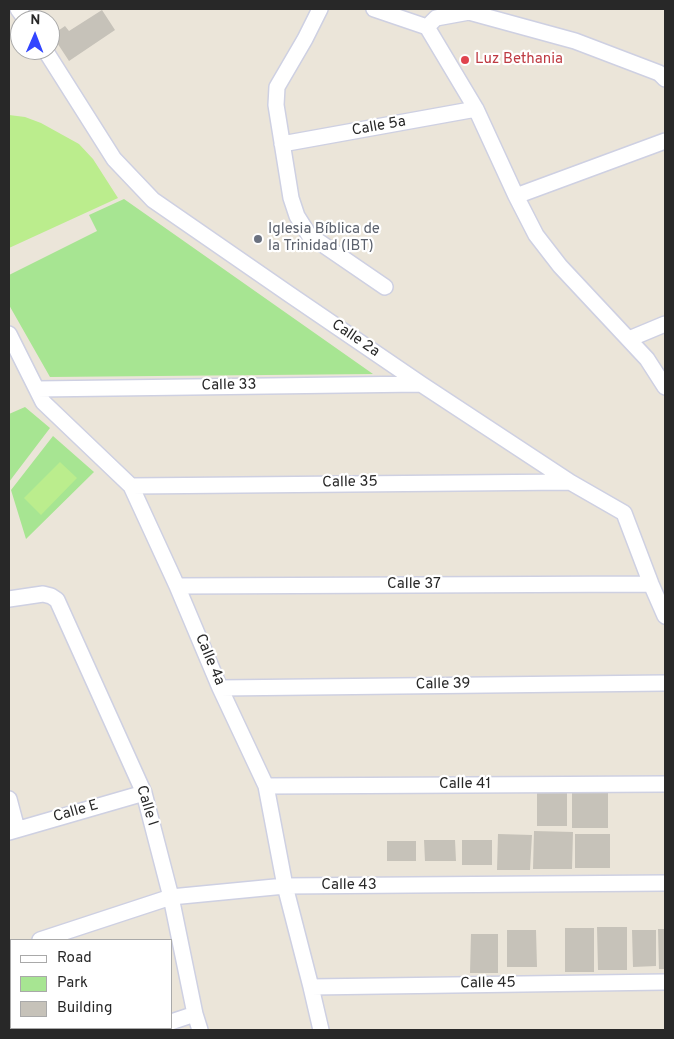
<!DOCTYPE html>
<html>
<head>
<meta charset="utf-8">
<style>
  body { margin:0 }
  #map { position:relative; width:674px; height:1039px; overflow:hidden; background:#ebe5d9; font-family:Overpass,sans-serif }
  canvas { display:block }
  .frame { position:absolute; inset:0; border:10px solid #282828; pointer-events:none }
  .legend { position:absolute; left:10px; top:939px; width:162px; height:90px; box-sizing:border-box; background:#fff; border:1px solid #a9a9a9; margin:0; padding:6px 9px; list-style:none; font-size:15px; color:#282828 }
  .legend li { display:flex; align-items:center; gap:10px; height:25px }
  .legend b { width:25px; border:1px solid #a9a9a9 }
  .north { position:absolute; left:10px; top:10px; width:50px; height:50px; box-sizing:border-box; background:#fff; border:1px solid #a9a9a9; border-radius:50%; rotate:1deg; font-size:14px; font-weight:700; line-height:20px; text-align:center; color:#282828 }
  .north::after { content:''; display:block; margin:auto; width:18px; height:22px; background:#3245ff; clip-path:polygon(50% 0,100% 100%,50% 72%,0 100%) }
</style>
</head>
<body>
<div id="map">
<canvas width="674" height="1039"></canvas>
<div class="frame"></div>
<ul class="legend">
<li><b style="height:6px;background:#fff"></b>Road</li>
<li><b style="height:14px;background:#a7e592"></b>Park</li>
<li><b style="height:14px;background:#c6c2b9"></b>Building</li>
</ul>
<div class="north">N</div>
</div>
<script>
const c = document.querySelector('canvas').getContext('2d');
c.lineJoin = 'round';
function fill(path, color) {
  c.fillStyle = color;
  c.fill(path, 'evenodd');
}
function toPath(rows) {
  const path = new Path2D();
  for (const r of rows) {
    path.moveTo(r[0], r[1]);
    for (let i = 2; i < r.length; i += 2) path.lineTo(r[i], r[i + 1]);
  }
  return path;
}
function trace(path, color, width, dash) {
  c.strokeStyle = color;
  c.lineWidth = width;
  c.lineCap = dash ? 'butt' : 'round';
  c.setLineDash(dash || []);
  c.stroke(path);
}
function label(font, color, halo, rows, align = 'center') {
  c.font = font + ' Overpass,sans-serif';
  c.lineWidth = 4.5;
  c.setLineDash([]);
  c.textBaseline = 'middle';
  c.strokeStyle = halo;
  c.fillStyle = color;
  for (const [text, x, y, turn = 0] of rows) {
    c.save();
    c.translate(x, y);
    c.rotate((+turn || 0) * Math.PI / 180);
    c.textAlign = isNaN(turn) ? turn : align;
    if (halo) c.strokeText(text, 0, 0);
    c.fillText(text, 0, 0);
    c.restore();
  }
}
fill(toPath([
  [124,199,373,374,50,377,9,305,9,275,97,231,89,215],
  [25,407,50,428,9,482,9,414],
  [53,436,94,472,26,539,11,490]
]), '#a7e592');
fill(toPath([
  [9,115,25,117,41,123,79,144,93,159,118,198,9,248],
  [60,462,77,478,41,515,24,498]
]), '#bbed8d');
fill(toPath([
  [102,10,115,30,69,61,52,35,65,26,69,31],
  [537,791,567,791,567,826,537,826],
  [572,791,608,791,608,828,572,828],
  [534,831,573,832,572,869,533,869],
  [498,834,532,835,530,870,497,870],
  [575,834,610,834,610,868,575,868],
  [424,840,455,840,456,861,425,861],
  [462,840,492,840,492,865,462,865],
  [387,841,416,841,416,861,387,861],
  [597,927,627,927,627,970,598,970],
  [565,928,594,928,594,972,565,972],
  [658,929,665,929,665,969,659,969],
  [507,930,536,930,537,967,507,967],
  [632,930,656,930,656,966,633,967],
  [471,934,498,934,498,973,470,973]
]), '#c6c2b9');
const street = toPath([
  [18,9,26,20],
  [320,9,305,39,277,87,276,105,291,198,297,216,309,235,385,287],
  [374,9,427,27,436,18,469,12,575,41,659,73,665,79],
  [427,27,476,109,516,196,536,235,560,266,647,359,665,387],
  [45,50,114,159,153,200,289,294,421,384,570,482,624,513,651,584,665,616],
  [282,144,476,109],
  [516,196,665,141],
  [9,334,43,402,131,486,177,586,220,688,266,786,285,886,311,987,321,1030],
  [629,339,665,324],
  [37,389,421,384],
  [131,486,570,482],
  [177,586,651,584],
  [9,599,43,594,51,596,57,600,144,793,171,897,195,1014,200,1030],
  [220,688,665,683],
  [266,786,665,784],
  [9,799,17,829],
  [9,832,144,793],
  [40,940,171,897,285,886,665,883],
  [9,951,11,950],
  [311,987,665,982],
  [171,1022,195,1014],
  [145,1030,153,1028]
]);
trace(street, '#ced0e2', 18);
trace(street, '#fff', 15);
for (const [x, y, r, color] of [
  [465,60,5,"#e0444e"],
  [258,239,5,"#6b7280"]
]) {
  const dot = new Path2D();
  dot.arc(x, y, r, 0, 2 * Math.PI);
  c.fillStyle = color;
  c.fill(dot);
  trace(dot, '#fff', 2);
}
label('15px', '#be3a42', '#fff', [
  ["Luz Bethania",475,60]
], 'left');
label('15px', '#282828', '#fff', [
  ["Calle 5a",379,127,-10],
  ["Calle 2a",355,339,34],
  ["Calle 33",229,386,-1],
  ["Calle 35",350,483,-1],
  ["Calle 37",414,585],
  ["Calle 4a",209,660,67],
  ["Calle 39",443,685,-1],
  ["Calle 41",465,785],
  ["Calle I",146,806,73],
  ["Calle E",76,812,-16],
  ["Calle 43",349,886],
  ["Calle 45",488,984,-1]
]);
label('15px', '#5b616d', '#fff', [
  ["Iglesia Bíblica de",268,230],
  ["la Trinidad (IBT)",268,247]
], 'left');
</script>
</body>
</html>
